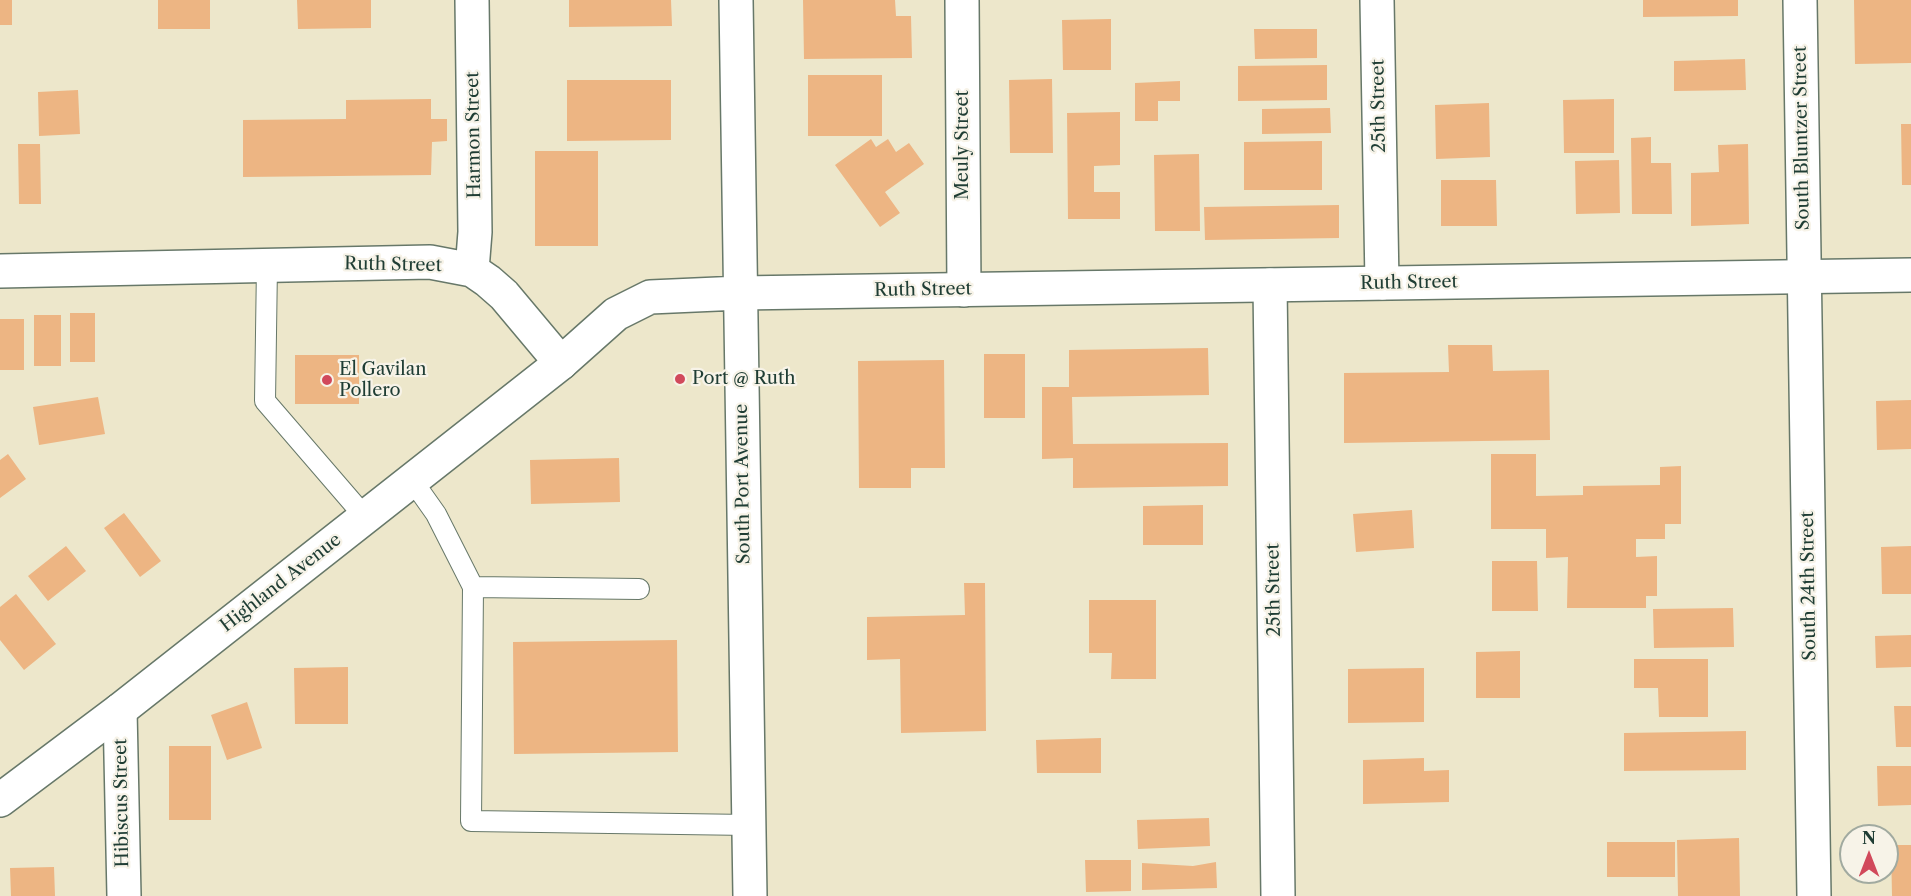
<!DOCTYPE html>
<html>
<head>
<meta charset="utf-8">
<style>
  body { margin:0 }
  #map { position:relative; width:1911px; height:896px; overflow:hidden; background:#ede7cb; font-family:"Libre Caslon Text",serif }
  canvas { display:block }
  .north { position:absolute; left:1839px; top:824px; width:60px; height:60px; box-sizing:border-box; background:#f7f3e8; border:2px solid #a1aaa0; border-radius:50%; rotate:0deg; font-size:16px; font-weight:700; line-height:24px; text-align:center; color:#1f3d34 }
  .north::after { content:''; display:block; margin:auto; width:21px; height:27px; background:#d1495b; clip-path:polygon(50% 0,100% 100%,50% 72%,0 100%) }
</style>
</head>
<body>
<div id="map">
<canvas width="1911" height="896"></canvas>
<div class="north">N</div>
</div>
<script>
const c = document.querySelector('canvas').getContext('2d');
c.lineJoin = 'round';
function fill(path, color) {
  c.fillStyle = color;
  c.fill(path, 'evenodd');
}
function toPath(rows) {
  const path = new Path2D();
  for (const r of rows) {
    path.moveTo(r[0], r[1]);
    for (let i = 2; i < r.length; i += 2) path.lineTo(r[i], r[i + 1]);
  }
  return path;
}
function trace(path, color, width, dash) {
  c.strokeStyle = color;
  c.lineWidth = width;
  c.lineCap = dash ? 'butt' : 'round';
  c.setLineDash(dash || []);
  c.stroke(path);
}
function label(font, color, halo, rows, align = 'center') {
  c.font = font + ' "Libre Caslon Text",serif';
  c.lineWidth = 4.5;
  c.setLineDash([]);
  c.textBaseline = 'middle';
  c.strokeStyle = halo;
  c.fillStyle = color;
  for (const [text, x, y, turn = 0] of rows) {
    c.save();
    c.translate(x, y);
    c.rotate((+turn || 0) * Math.PI / 180);
    c.textAlign = isNaN(turn) ? turn : align;
    if (halo) c.strokeText(text, 0, 0);
    c.fillText(text, 0, 0);
    c.restore();
  }
}
fill(toPath([
  [0,0,12,0,12,25,0,25],
  [158,0,210,0,210,29,158,29],
  [297,0,371,0,371,28,298,29],
  [569,0,671,0,672,26,569,27],
  [803,0,895,0,896,16,911,16,912,58,804,59],
  [1643,0,1738,0,1738,16,1643,17],
  [1854,0,1911,0,1911,63,1855,64],
  [1111,19,1111,70,1063,70,1062,20],
  [1254,29,1317,29,1317,58,1255,59],
  [1745,59,1746,90,1674,91,1674,61],
  [1327,65,1327,100,1238,101,1238,66],
  [808,75,882,75,882,136,808,136],
  [1052,79,1053,153,1010,153,1009,80],
  [567,80,671,80,671,140,567,141],
  [1180,81,1180,101,1158,101,1158,121,1135,121,1135,83],
  [78,90,80,134,39,136,38,92],
  [431,99,431,119,447,119,447,141,432,142,431,175,243,177,243,120,346,119,346,100],
  [1614,99,1614,153,1564,153,1563,100],
  [1489,103,1490,157,1436,159,1435,105],
  [1330,108,1331,133,1262,134,1262,109],
  [1120,112,1120,165,1094,166,1094,192,1120,192,1120,219,1068,219,1067,113],
  [1901,124,1911,124,1911,185,1902,185],
  [1651,137,1651,163,1671,163,1672,214,1632,214,1631,138],
  [871,139,876,147,888,139,896,152,909,143,924,164,885,192,900,213,880,227,835,165],
  [1322,141,1322,190,1244,190,1244,142],
  [18,144,40,144,41,204,19,204],
  [1748,144,1749,224,1691,226,1691,173,1719,172,1718,145],
  [535,151,598,151,598,246,535,246],
  [1199,154,1200,231,1155,231,1154,155],
  [1619,160,1620,213,1576,214,1575,161],
  [1441,180,1496,180,1497,226,1441,226],
  [1339,205,1339,238,1205,240,1204,207],
  [70,313,95,313,95,362,70,362],
  [34,315,61,315,61,366,34,366],
  [0,319,24,319,24,370,0,370],
  [1448,345,1492,345,1493,371,1549,370,1550,440,1344,443,1344,373,1449,372],
  [1208,348,1209,395,1072,397,1073,444,1228,443,1228,486,1073,488,1073,458,1042,459,1042,387,1069,387,1069,350],
  [984,354,1025,354,1025,418,984,418],
  [295,355,359,355,359,404,295,404],
  [944,360,945,468,911,468,911,488,859,488,858,361],
  [98,397,105,434,39,445,33,407],
  [1911,400,1911,449,1877,450,1876,401],
  [8,454,26,479,0,498,0,460],
  [1491,454,1536,454,1536,496,1583,495,1583,486,1660,485,1660,467,1681,466,1681,524,1665,524,1665,539,1636,539,1636,557,1657,556,1657,596,1646,596,1646,608,1567,608,1568,557,1546,558,1546,529,1491,529],
  [619,458,620,502,531,504,530,460],
  [1203,505,1203,545,1143,545,1143,506],
  [1412,510,1414,548,1356,552,1353,514],
  [124,513,161,561,140,577,104,528],
  [66,546,86,571,48,601,28,576],
  [1911,546,1911,594,1882,594,1881,547],
  [1492,561,1537,561,1538,611,1492,611],
  [964,583,985,583,986,731,901,733,900,659,867,660,867,617,965,615],
  [16,594,56,644,24,670,0,640,0,607],
  [1089,600,1156,600,1156,679,1111,679,1112,653,1089,653],
  [1733,608,1734,647,1654,648,1653,609],
  [1911,635,1911,667,1876,668,1875,636],
  [677,640,678,752,514,754,513,642],
  [1520,651,1520,698,1476,698,1476,652],
  [1634,659,1708,659,1708,717,1659,717,1658,688,1634,688],
  [348,667,348,724,295,724,294,668],
  [1424,668,1424,722,1348,723,1348,669],
  [247,702,262,748,227,760,211,715],
  [1894,706,1911,706,1911,747,1896,747],
  [1746,731,1746,770,1624,771,1624,733],
  [1101,738,1101,773,1037,773,1036,740],
  [169,746,211,746,211,820,169,820],
  [1424,758,1424,771,1449,770,1449,802,1363,804,1363,760],
  [1877,766,1911,766,1911,805,1878,806],
  [1209,818,1210,846,1138,849,1137,820],
  [1739,838,1740,896,1678,896,1677,840],
  [1607,842,1675,842,1675,877,1607,877],
  [1891,845,1911,845,1911,896,1892,896],
  [1085,860,1131,860,1131,891,1086,892],
  [1216,862,1217,888,1142,890,1142,863,1193,866],
  [54,867,55,896,11,896,10,868]
]), '#edb583');
const lane = toPath([
  [267,265,265,401,365,517],
  [412,480,436,514,473,587,471,821,749,825],
  [473,587,639,589]
]);
const street = toPath([
  [472,0,475,232,472,270],
  [962,0,964,290],
  [1377,0,1382,283],
  [1800,0,1814,896],
  [0,271,430,262,472,270,488,281,504,295,561,363],
  [1270,285,1278,896],
  [120,710,124,896]
]);
const secondary = toPath([
  [736,0,750,896],
  [0,800,120,710,561,363,616,314,650,297,740,293,1911,275]
]);
trace(lane, '#677869', 22);
trace(street, '#677869', 36);
trace(secondary, '#677869', 36);
trace(lane, '#fff', 20);
trace(street, '#fff', 33);
trace(secondary, '#fff', 33);
for (const [x, y, r, color] of [
  [680,379,6,"#d1495b"],
  [327,380,6,"#d1495b"]
]) {
  const dot = new Path2D();
  dot.arc(x, y, r, 0, 2 * Math.PI);
  c.fillStyle = color;
  c.fill(dot);
  trace(dot, '#f7f3e8', 2);
}
label('18px', '#1f3d34', '#f7f3e8', [
  ["25th Street",1379,106,-91],
  ["Harmon Street",474,135,-91],
  ["South Bluntzer Street",1802,138,-91],
  ["Meuly Street",963,145,-90],
  ["Ruth Street",393,265,1],
  ["Ruth Street",1409,283,-1],
  ["Ruth Street",923,290,-1],
  ["South Port Avenue",743,484,-91],
  ["Highland Avenue",281,583,-38],
  ["South 24th Street",1809,586,-91],
  ["25th Street",1274,590,-91],
  ["Hibiscus Street",122,803,-91]
]);
label('18px', '#1f3d34', '#f7f3e8', [
  ["El Gavilan",339,370],
  ["Pollero",339,391],
  ["Port @ Ruth",692,379]
], 'left');
</script>
</body>
</html>
